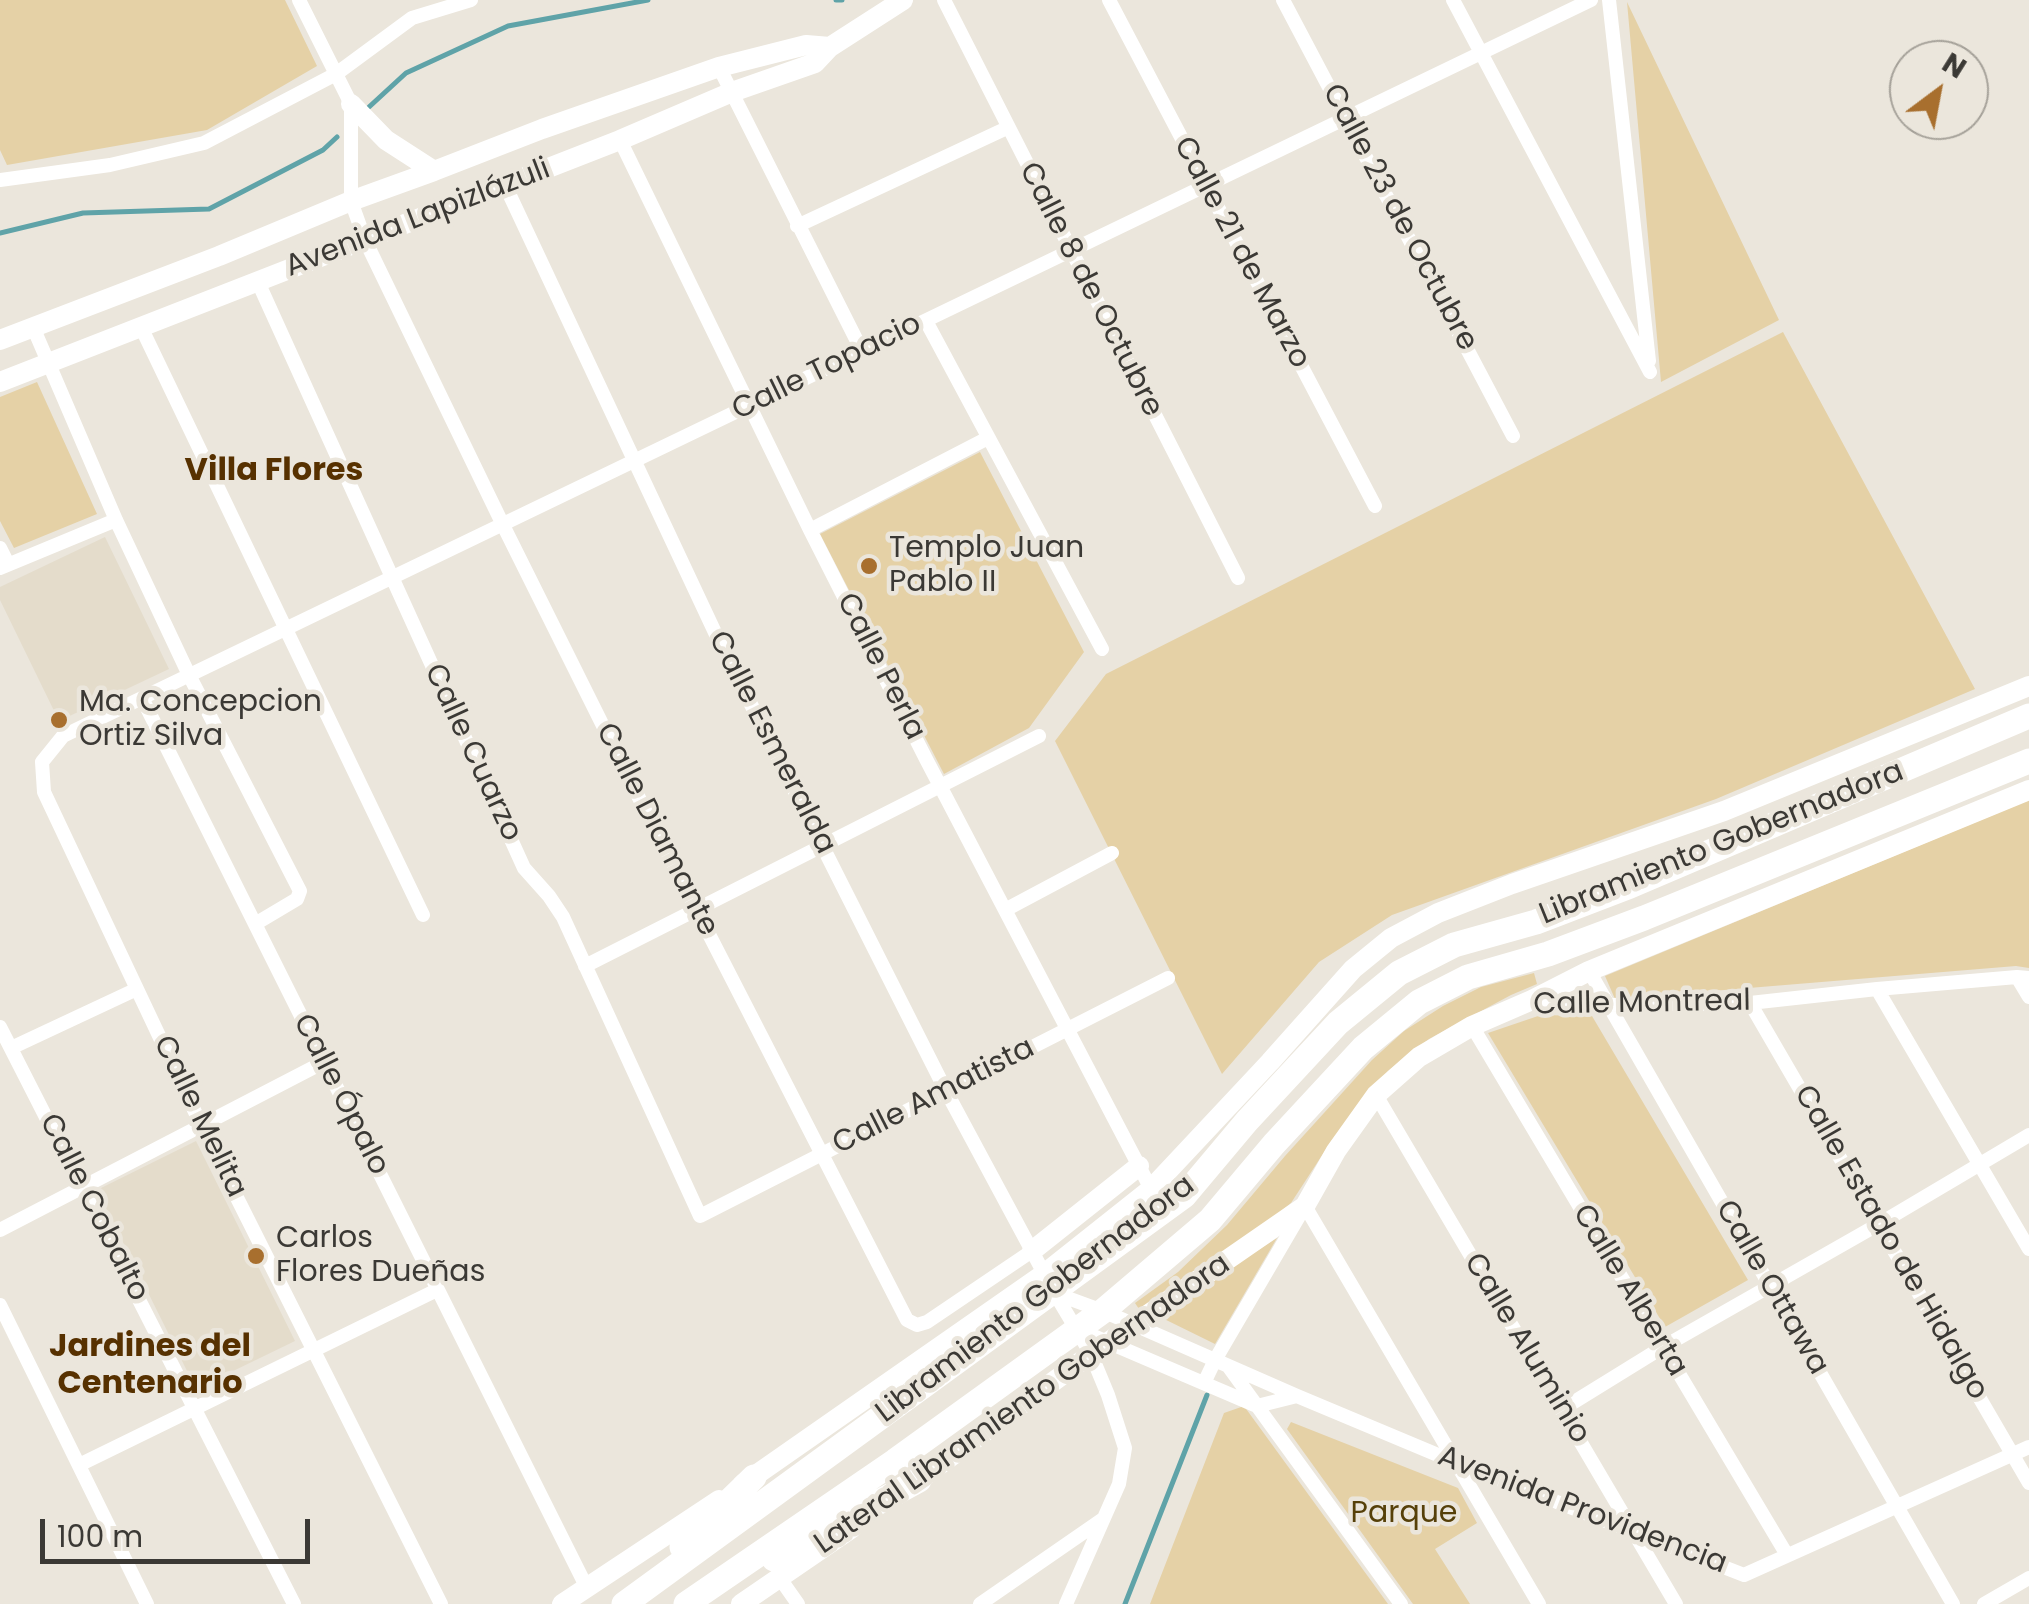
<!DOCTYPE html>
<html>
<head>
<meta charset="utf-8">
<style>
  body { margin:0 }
  #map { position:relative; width:2029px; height:1604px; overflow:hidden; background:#ebe6dc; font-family:Poppins,sans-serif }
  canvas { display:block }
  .north { position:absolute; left:1889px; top:40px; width:100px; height:100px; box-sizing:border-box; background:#ebe6dc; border:2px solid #a5a199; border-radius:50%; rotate:32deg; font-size:28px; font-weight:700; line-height:40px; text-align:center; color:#3b3935 }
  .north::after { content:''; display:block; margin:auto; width:35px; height:45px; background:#a86f2e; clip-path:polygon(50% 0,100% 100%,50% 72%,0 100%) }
  .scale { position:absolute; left:40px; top:1519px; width:270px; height:45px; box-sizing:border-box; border:5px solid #3b3935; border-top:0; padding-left:12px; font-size:30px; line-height:35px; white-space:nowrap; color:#3b3935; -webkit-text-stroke:8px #ebe6dc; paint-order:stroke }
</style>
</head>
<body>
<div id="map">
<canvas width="2029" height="1604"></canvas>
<div class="north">N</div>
<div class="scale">100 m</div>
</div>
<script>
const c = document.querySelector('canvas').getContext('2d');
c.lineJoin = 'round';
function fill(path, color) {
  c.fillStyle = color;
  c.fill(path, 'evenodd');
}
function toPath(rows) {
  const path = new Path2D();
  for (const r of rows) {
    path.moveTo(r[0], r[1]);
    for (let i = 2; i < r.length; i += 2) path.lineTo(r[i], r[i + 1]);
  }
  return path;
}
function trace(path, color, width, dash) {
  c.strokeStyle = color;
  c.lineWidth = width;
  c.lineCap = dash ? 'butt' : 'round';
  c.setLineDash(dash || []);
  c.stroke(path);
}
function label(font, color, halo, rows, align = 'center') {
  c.font = font + ' Poppins,sans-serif';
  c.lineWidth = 9;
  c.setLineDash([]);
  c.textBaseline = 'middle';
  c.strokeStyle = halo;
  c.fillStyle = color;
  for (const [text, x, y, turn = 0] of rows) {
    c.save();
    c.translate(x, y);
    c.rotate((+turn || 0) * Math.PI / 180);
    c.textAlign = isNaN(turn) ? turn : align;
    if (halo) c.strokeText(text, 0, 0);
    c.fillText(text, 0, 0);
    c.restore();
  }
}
fill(toPath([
  [105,537,169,669,59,721,0,600,0,587],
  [196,1141,295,1341,196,1389,97,1190]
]), '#e4dccb');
fill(toPath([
  [0,0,285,0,317,66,207,130,7,165,0,150],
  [1627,2,1779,320,1661,382],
  [1783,332,1975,689,1716,799,1392,915,1319,962,1222,1074,1055,741,1106,674],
  [37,382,97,514,14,548,0,521,0,397],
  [980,452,1084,652,1029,728,944,774,820,534],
  [2029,800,2029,968,2016,966,1615,999,1605,976],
  [1534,973,1537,984,1511,995,1429,1039,1388,1071,1332,1140,1291,1203,1263,1226,1139,1309,1135,1303,1178,1272,1227,1225,1285,1156,1372,1060,1404,1031,1443,1006,1481,987],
  [1541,1015,1592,1016,1748,1280,1665,1327,1488,1033],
  [1277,1238,1215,1344,1156,1315],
  [1244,1406,1388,1604,1150,1604,1224,1413],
  [1291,1422,1458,1488,1477,1523,1435,1549,1470,1604,1413,1604,1287,1429]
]), '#e5d1a6');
trace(toPath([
  [836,0,842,0],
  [369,107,406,73,508,26,648,0],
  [0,233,83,213,209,209,323,150,337,137],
  [1125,1604,1207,1395]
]), '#5fa3a8', 5);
trace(toPath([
  [299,0,351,104,351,201,365,240,503,525,637,794,907,1320,917,1325,927,1322,1032,1251],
  [944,0,1238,578],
  [1109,0,1375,506],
  [1283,0,1513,436],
  [1453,0,1650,372],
  [1609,0,1649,361],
  [719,67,862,351],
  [620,140,810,530,926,759,1151,1189],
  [0,180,110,165,204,143,336,74,412,18,471,0],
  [505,185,719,641,946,1091,1054,1292,1091,1354,1108,1395,1125,1448,1119,1484,1066,1604],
  [797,226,1007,128],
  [258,282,524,868,549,896,563,917,700,1216,1168,978],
  [926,321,1102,649],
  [33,327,116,520,189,675,300,891,297,899,255,924],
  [141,327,423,915],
  [810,530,988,438],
  [0,548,8,564],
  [0,568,116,520],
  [142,698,587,1588],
  [1005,910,1112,853],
  [585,966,1039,736],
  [1589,971,1953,1604],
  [2017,977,2029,997],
  [1877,989,2029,1249],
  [1536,1000,1608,1005,1750,1003,1877,989,2017,977,2029,978],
  [1750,1003,2029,1483],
  [1472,1026,1787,1555],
  [0,1027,294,1604],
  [11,1048,137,989],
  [1376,1095,1676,1604],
  [0,1230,324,1062],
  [1054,1293,1103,1311,1297,1396,1457,1463,1744,1575,2029,1447],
  [0,1305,147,1604],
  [1077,1329,1257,1406,1297,1396],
  [1228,1366,1401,1604],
  [1204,1383,1215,1360,1305,1206,1539,1604],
  [1561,1410,1663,1347,1879,1224,2029,1135],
  [79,1465,437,1290],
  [779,1577,798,1604],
  [441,1604,212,1148,44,792,42,762,63,736,1591,0],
  [980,1604,1103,1519],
  [1984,1604,2029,1578]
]), '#fff', 14);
trace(toPath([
  [351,104,386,140,434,171],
  [0,340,219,256,351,201,434,171,542,129,719,67,806,45,830,47],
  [0,382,620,140,732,92,815,63,830,47,903,0],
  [1032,1251,1139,1166],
  [743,1484,1044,1274,1151,1189,1270,1062,1353,969,1391,938,1438,913,1512,884,1724,811,2029,686],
  [908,1488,1091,1354,1305,1206,1336,1151,1376,1095,1419,1057,1472,1026,1532,1000,1589,971,2029,790],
  [562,1604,719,1500],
  [741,1604,852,1528]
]), '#fff', 20);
trace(toPath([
  [682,1547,754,1477],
  [774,1559,919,1480],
  [624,1604,1184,1196,1247,1121,1338,1023,1399,973,1454,945,1536,922,1630,886,2029,716],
  [686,1604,895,1461,1103,1311,1210,1220,1274,1144,1363,1048,1419,1002,1468,977,1548,954,1644,918,2029,761]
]), '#fff', 25);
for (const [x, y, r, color] of [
  [869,566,10,"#a86f2e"],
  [59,720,10,"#a86f2e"],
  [256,1256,10,"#a86f2e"]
]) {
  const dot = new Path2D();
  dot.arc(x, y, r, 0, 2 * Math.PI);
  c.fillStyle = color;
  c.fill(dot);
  trace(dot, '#ebe6dc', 4);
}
label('30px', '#3b3935', '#ebe6dc', [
  ["Calle 23 de Octubre",1399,218,62],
  ["Avenida Lapizlázuli",418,219,-21],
  ["Calle 21 de Marzo",1241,253,62],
  ["Calle 8 de Octubre",1090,290,63],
  ["Calle Topacio",827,368,-26],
  ["Calle Perla",880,667,63],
  ["Calle Esmeralda",771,743,63],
  ["Calle Cuarzo",472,753,65],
  ["Calle Diamante",656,830,63],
  ["Libramiento Gobernadora",1722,844,-22],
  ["Calle Montreal",1642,1004,-1],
  ["Calle Ópalo",340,1095,63],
  ["Calle Amatista",934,1097,-27],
  ["Calle Melita",199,1117,64],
  ["Calle Cobalto",93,1208,63],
  ["Calle Estado de Hidalgo",1890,1243,60],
  ["Calle Ottawa",1771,1288,60],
  ["Calle Alberta",1629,1291,59],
  ["Libramiento Gobernadora",1036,1300,-37],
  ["Calle Aluminio",1526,1349,59],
  ["Lateral Libramiento Gobernadora",1023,1405,-35],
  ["Avenida Providencia",1582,1511,21]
]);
label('30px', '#3b3935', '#ebe6dc', [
  ["Templo Juan",889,549],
  ["Pablo II",889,583],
  ["Ma. Concepcion",79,703],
  ["Ortiz Silva",79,737],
  ["Carlos",276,1239],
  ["Flores Dueñas",276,1273]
], 'left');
label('30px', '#564009', '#ebe6dc', [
  ["Parque",1404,1514]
]);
label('bold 32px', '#573100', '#ebe6dc', [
  ["Villa Flores",274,472],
  ["Jardines del",150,1348],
  ["Centenario",150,1385]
]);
</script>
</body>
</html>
